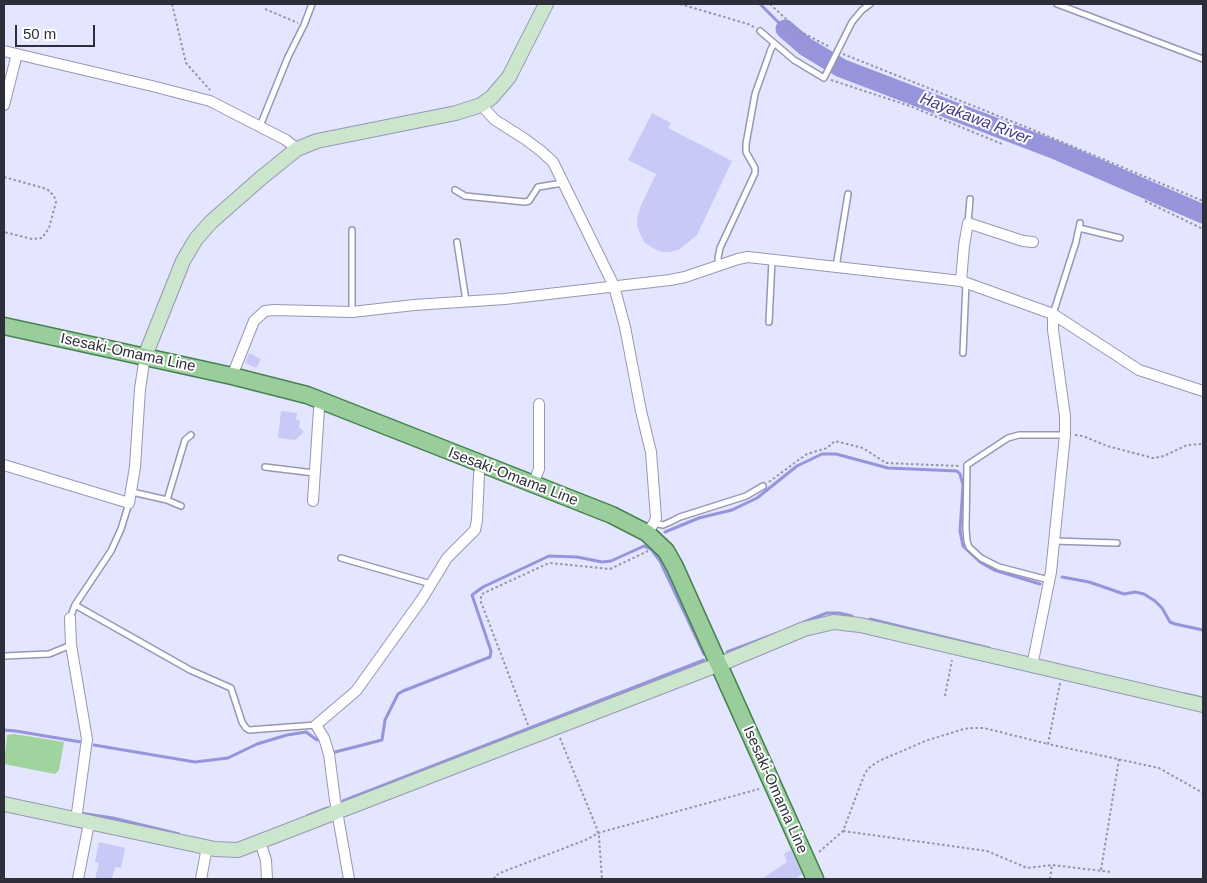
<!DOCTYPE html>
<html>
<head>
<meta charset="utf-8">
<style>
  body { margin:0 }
  #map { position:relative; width:1207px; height:883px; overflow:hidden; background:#e4e5ff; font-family:Helvetica,sans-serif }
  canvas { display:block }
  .frame { position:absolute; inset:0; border:5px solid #2e2e3a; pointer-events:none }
  .scale { position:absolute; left:15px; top:25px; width:80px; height:22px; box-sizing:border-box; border:2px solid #2e2e3a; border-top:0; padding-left:6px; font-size:15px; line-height:18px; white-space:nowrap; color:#2e2e3a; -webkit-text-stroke:4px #fff; paint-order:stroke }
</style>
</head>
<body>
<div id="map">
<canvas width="1207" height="883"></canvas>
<div class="frame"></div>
<div class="scale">50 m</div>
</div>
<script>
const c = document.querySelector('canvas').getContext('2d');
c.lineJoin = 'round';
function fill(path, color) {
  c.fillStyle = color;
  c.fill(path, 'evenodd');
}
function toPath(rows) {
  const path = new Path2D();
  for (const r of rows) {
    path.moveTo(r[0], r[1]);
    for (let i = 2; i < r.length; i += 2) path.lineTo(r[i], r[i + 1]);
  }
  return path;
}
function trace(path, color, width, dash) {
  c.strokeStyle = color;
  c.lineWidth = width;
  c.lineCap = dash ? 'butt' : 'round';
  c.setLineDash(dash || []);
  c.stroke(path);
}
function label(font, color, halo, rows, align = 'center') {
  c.font = font + ' Helvetica,sans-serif';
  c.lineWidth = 4;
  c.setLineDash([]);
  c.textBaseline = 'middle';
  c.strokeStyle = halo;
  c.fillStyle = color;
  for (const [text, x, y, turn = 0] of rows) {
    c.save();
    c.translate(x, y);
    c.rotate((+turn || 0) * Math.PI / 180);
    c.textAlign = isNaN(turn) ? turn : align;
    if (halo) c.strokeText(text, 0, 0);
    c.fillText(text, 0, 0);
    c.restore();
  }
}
fill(toPath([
  [14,734,64,742,59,770,55,774,4,764,7,735]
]), '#9fd49f');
trace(toPath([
  [760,4,785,29],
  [665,532,699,518,732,510,757,498,797,466,822,454,836,454,888,468,957,471,960,474,963,485,960,531,963,546,980,562,994,570,1040,584],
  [1062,577,1089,582,1124,594,1135,592,1144,594,1155,601,1162,608,1170,622,1175,624,1203,630],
  [870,619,989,648],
  [804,622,827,613,839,613,852,616],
  [727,652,775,634],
  [1185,694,1203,698],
  [4,730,16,731,81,742],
  [94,745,195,762,228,758,257,744,287,735,306,732,317,740],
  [335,752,382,740,385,720,398,694,403,691,490,657,491,651,472,595,483,587,549,556,577,557,602,562,611,561,644,546,651,549,660,561,704,654],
  [343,801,704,660],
  [80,813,113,818,179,834],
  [307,816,327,808]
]), '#9695dc', 3);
trace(toPath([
  [785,29,806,47,841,68,1058,151,1203,214]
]), '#9695dc', 19);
fill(toPath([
  [652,113,671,123,668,128,732,161,697,235,680,249,671,252,662,252,653,248,645,243,640,234,637,225,638,215,641,205,656,174,628,160],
  [249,353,261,359,256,368,245,363],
  [281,411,297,413,296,420,300,420,299,427,304,432,295,440,278,438],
  [99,842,125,848,121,868,115,867,112,879,95,879,99,863,95,862],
  [791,850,802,874,796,879,762,879,787,862,784,854]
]), '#c9c9f7');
const lane = toPath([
  [1057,4,1203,59],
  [760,31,794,60,824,78,852,22,862,10,870,4],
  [260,126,288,57,304,25,312,4],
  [455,190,465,196,525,202,529,201,538,187,563,183],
  [968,223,970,199],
  [1079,228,1120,238],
  [457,242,466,301],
  [719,265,718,258,720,248,755,173,755,168,746,152,746,144,755,94,771,49,774,44],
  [836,267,848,194],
  [352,312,352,230],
  [1053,314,1076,242,1080,223],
  [769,322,772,260],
  [963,353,966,283],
  [265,467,314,473],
  [132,492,167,500,181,506],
  [167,500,185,440,191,435],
  [654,523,663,525,670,522,680,517,746,496,763,486],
  [1054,541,1117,543],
  [341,558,431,584],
  [1049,580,999,567,981,558,969,547,967,541,966,529,967,465,1008,438,1019,435,1065,435],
  [75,605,190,670,231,688,242,722,246,728,249,730,316,725],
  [70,618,75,605,111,551,121,529,129,503],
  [4,656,49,654,71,645]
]);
const street = toPath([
  [4,51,152,86,210,101,286,140,297,149],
  [4,105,17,54],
  [481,105,495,120,525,139,541,151,553,162,614,286,625,327,641,411,651,452,656,518,654,523,647,533],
  [961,281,964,246,968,223,1023,241,1033,242],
  [232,376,254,321,265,311,274,310,352,312,414,305,505,299,670,280,685,277,738,259,748,257,961,281,1053,314,1139,370,1203,391],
  [4,465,129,503,135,467,140,389,145,356],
  [533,485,539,469,539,404],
  [313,501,319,409,322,401],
  [70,618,71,645,87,739,76,820],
  [1032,666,1051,572,1065,435,1065,416,1053,330,1053,314],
  [260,842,266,860,267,879],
  [78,879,89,823],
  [201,879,207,847],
  [349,879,335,800,329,754,324,738,316,725,356,691,422,599,447,558,475,530,477,520,479,474,481,465]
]);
const secondary = toPath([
  [145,356,183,261,196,239,211,222,261,178,297,149,317,141,456,113,481,105,492,97,509,77,546,4],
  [4,804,215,849,238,850,725,662,804,629,834,622,860,625,1203,705]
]);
const primary = toPath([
  [4,326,232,376,307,395,612,515,647,533,666,551,675,567,815,879]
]);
trace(lane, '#9797b5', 8);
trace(street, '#9797b5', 12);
trace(secondary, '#9797b5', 16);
trace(primary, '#47814f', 19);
trace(toPath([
  [172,4,186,63,210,90],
  [680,4,748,24,754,27],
  [770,4,799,31,830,47],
  [265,9,298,23],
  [843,54,1026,127,1203,201],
  [831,80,910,106,1002,144],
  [4,177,47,189,54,196,56,202,49,228,42,238,32,239,4,232],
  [1145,201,1203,229],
  [1075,435,1083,436,1107,446,1153,458,1164,456,1187,445,1203,444],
  [769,482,797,461,807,454,827,448,835,441,863,448,886,463,959,466],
  [1060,683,1048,744,1159,768,1203,793],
  [945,696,952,660],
  [528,725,481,602,481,595,484,593,549,563,610,569,648,551],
  [560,738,597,829,599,837,602,879],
  [843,831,987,851,1027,868,1052,865,1111,872],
  [819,852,843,831,865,773,870,767,879,761,925,741,964,729,973,728,984,728,1048,744],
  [1101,870,1119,759],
  [494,879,495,876,500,873,588,839,598,833,759,789],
  [1050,879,1052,865]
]), '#9495a8', 2, [2.5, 2.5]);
trace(lane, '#fff', 5);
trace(street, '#fff', 10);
trace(secondary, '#cce6ce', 14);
trace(primary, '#99ce9c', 16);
label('15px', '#2e2e3a', '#fff', [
  ["Isesaki-Omama Line",128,353,12],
  ["Isesaki-Omama Line",513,477,21],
  ["Isesaki-Omama Line",775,790,66]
]);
label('italic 16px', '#42378b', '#fff', [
  ["Hayakawa River",975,119,21]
]);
</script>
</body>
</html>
